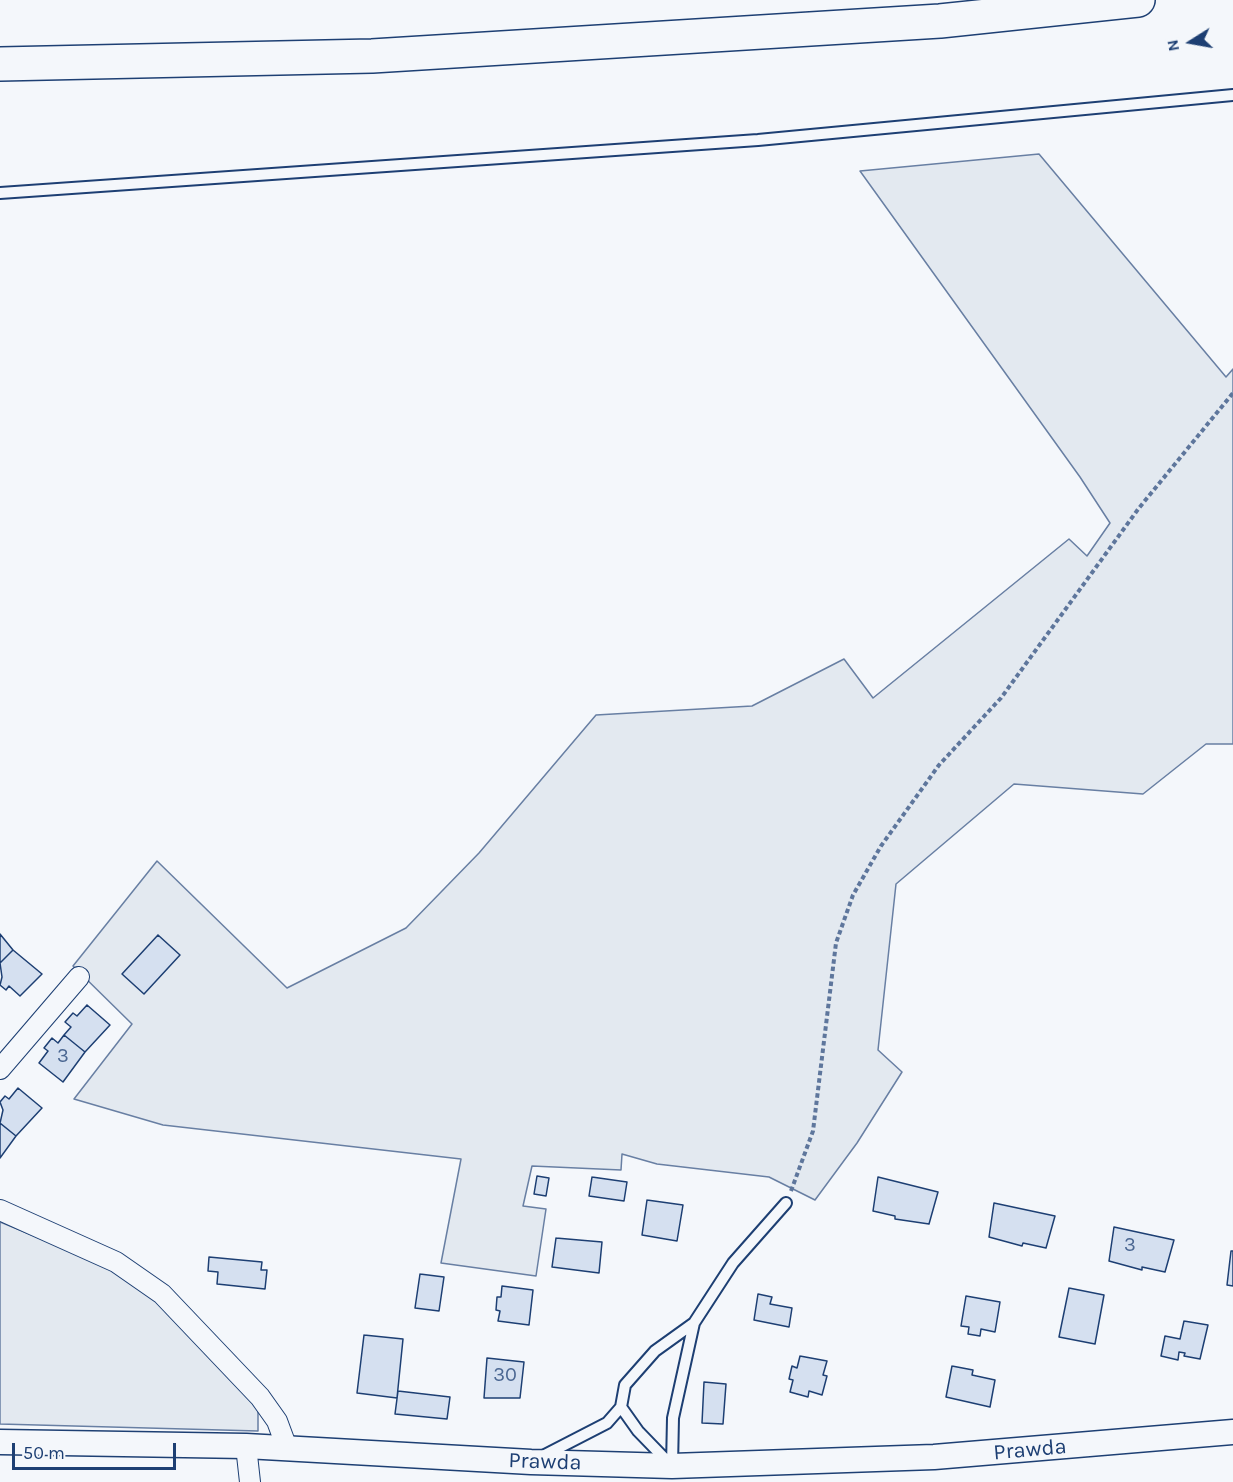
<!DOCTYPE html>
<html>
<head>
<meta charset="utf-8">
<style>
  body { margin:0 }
  #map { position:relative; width:1233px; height:1482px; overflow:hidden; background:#f4f7fb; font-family:Karla,sans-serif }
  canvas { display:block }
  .north { position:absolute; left:1161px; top:12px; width:60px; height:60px; -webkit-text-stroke:4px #f4f7fb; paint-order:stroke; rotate:259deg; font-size:16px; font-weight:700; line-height:24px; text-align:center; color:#1d3f73 }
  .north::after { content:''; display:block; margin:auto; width:21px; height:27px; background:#1d3f73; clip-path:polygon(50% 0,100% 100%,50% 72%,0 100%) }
  .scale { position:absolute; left:12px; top:1443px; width:164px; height:27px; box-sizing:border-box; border:3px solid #1d3f73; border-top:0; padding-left:8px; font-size:18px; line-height:21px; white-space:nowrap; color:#1d3f73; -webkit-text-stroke:4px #f4f7fb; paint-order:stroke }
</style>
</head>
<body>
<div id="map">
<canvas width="1233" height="1482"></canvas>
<div class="north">N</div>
<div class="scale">50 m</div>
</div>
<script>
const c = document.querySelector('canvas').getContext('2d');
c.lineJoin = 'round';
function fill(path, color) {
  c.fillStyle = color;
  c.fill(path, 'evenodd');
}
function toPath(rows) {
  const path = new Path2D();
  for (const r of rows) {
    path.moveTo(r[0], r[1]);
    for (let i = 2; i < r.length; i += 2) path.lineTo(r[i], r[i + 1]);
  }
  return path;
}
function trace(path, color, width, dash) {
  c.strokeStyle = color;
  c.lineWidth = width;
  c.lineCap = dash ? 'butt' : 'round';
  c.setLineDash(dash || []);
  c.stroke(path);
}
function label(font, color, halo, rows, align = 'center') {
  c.font = font + ' Karla,sans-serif';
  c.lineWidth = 4.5;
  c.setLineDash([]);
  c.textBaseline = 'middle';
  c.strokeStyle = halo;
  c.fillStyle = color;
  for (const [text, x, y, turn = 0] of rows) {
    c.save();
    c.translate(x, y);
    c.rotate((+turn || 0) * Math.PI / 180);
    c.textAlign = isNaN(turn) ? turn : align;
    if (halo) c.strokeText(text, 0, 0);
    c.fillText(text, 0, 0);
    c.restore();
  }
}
const green = toPath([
  [1039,154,1226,377,1233,369,1233,744,1206,744,1143,794,1014,784,896,884,878,1050,902,1072,857,1143,815,1200,769,1177,657,1164,622,1154,621,1170,532,1166,523,1206,546,1209,536,1276,441,1263,461,1159,163,1125,74,1099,132,1024,73,966,157,861,287,988,406,928,479,853,596,715,752,706,844,659,873,698,1069,539,1087,556,1110,523,1080,477,860,171,1039,154],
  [0,1222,100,1263,167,1307,258,1409,258,1431,0,1424,0,1222]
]);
fill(green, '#e3e9f0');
trace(green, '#687fa3', 1.5);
const building = toPath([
  [0,934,13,950,0,963,0,934],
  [158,935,180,955,144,994,122,974,158,935],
  [13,950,42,974,20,996,9,986,6,990,0,985,2,977,0,963,13,950],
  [87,1005,110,1025,85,1052,64,1035,71,1027,65,1022,73,1013,77,1016,87,1005],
  [64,1035,85,1052,63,1082,39,1063,48,1051,44,1048,52,1038,58,1043,64,1035],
  [18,1088,42,1108,16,1136,0,1123,3,1110,0,1102,5,1096,9,1099,18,1088],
  [0,1123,16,1136,0,1158,0,1123],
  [537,1176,549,1178,546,1196,534,1194,537,1176],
  [592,1177,627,1182,624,1201,589,1196,592,1177],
  [878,1177,938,1192,929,1224,895,1219,895,1216,873,1211,878,1177],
  [647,1200,683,1205,677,1241,642,1235,647,1200],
  [994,1203,1055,1216,1046,1248,1023,1243,1022,1246,989,1237,994,1203],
  [1114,1227,1174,1240,1165,1272,1142,1267,1142,1270,1109,1261,1114,1227],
  [556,1238,602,1242,599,1273,552,1267,556,1238],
  [1231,1251,1233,1251,1233,1286,1227,1285,1231,1251],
  [209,1257,262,1262,261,1270,267,1270,265,1289,217,1284,218,1272,208,1271,209,1257],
  [420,1274,444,1277,439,1311,415,1308,420,1274],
  [502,1286,533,1290,529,1325,498,1321,500,1311,496,1310,497,1297,501,1297,502,1286],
  [1069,1288,1104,1295,1095,1344,1059,1337,1069,1288],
  [758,1294,772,1297,770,1304,792,1308,789,1327,754,1320,758,1294],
  [966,1296,1000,1302,995,1332,981,1329,980,1336,968,1334,969,1327,961,1326,966,1296],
  [1184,1321,1208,1325,1200,1359,1184,1356,1185,1353,1179,1352,1178,1360,1161,1356,1165,1336,1180,1339,1184,1321],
  [364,1335,403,1339,397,1398,357,1393,364,1335],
  [800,1356,827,1361,823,1375,827,1376,822,1395,809,1391,808,1397,790,1392,793,1380,789,1379,792,1366,797,1368,800,1356],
  [487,1358,524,1362,520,1398,484,1398,487,1358],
  [952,1366,973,1370,972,1375,995,1380,990,1407,946,1397,952,1366],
  [704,1382,726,1384,723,1424,702,1423,704,1382],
  [398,1391,450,1397,447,1419,395,1414,398,1391]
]);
fill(building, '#d5e0f0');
trace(building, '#1d3f73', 1.5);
const service = toPath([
  [0,193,758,140,1233,95],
  [541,1457,607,1423,621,1407],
  [668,1462,638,1431,621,1407,625,1385,655,1351,694,1323],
  [672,1466,673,1418,694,1323,733,1263,786,1203]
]);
const minor = toPath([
  [0,1069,79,977],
  [0,1210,116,1262,162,1294,260,1397,277,1421,287,1448],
  [246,1446,250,1482]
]);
const tertiary = toPath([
  [0,1442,246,1446,531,1462,672,1466,934,1457,1233,1432]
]);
const motorway = toPath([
  [0,64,372,56,940,21,1138,0]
]);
trace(service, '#1d3f73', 14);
trace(minor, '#1d3f73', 22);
trace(tertiary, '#1d3f73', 27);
trace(motorway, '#1d3f73', 36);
trace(toPath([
  [791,1191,813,1131,836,943,853,895,881,846,939,765,1001,698,1139,508,1233,393]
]), '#5e769c', 4, [4.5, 3]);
trace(service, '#f4f7fb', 10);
trace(minor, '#f4f7fb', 20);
trace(tertiary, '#f4f7fb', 24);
trace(motorway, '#f4f7fb', 33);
label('20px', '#4b6792', null, [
  ["3",63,1056],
  ["3",1130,1245],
  ["30",505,1375]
]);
label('22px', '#1d3f73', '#f4f7fb', [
  ["Prawda",1030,1450,-5],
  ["Prawda",545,1462,2]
]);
</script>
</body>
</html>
